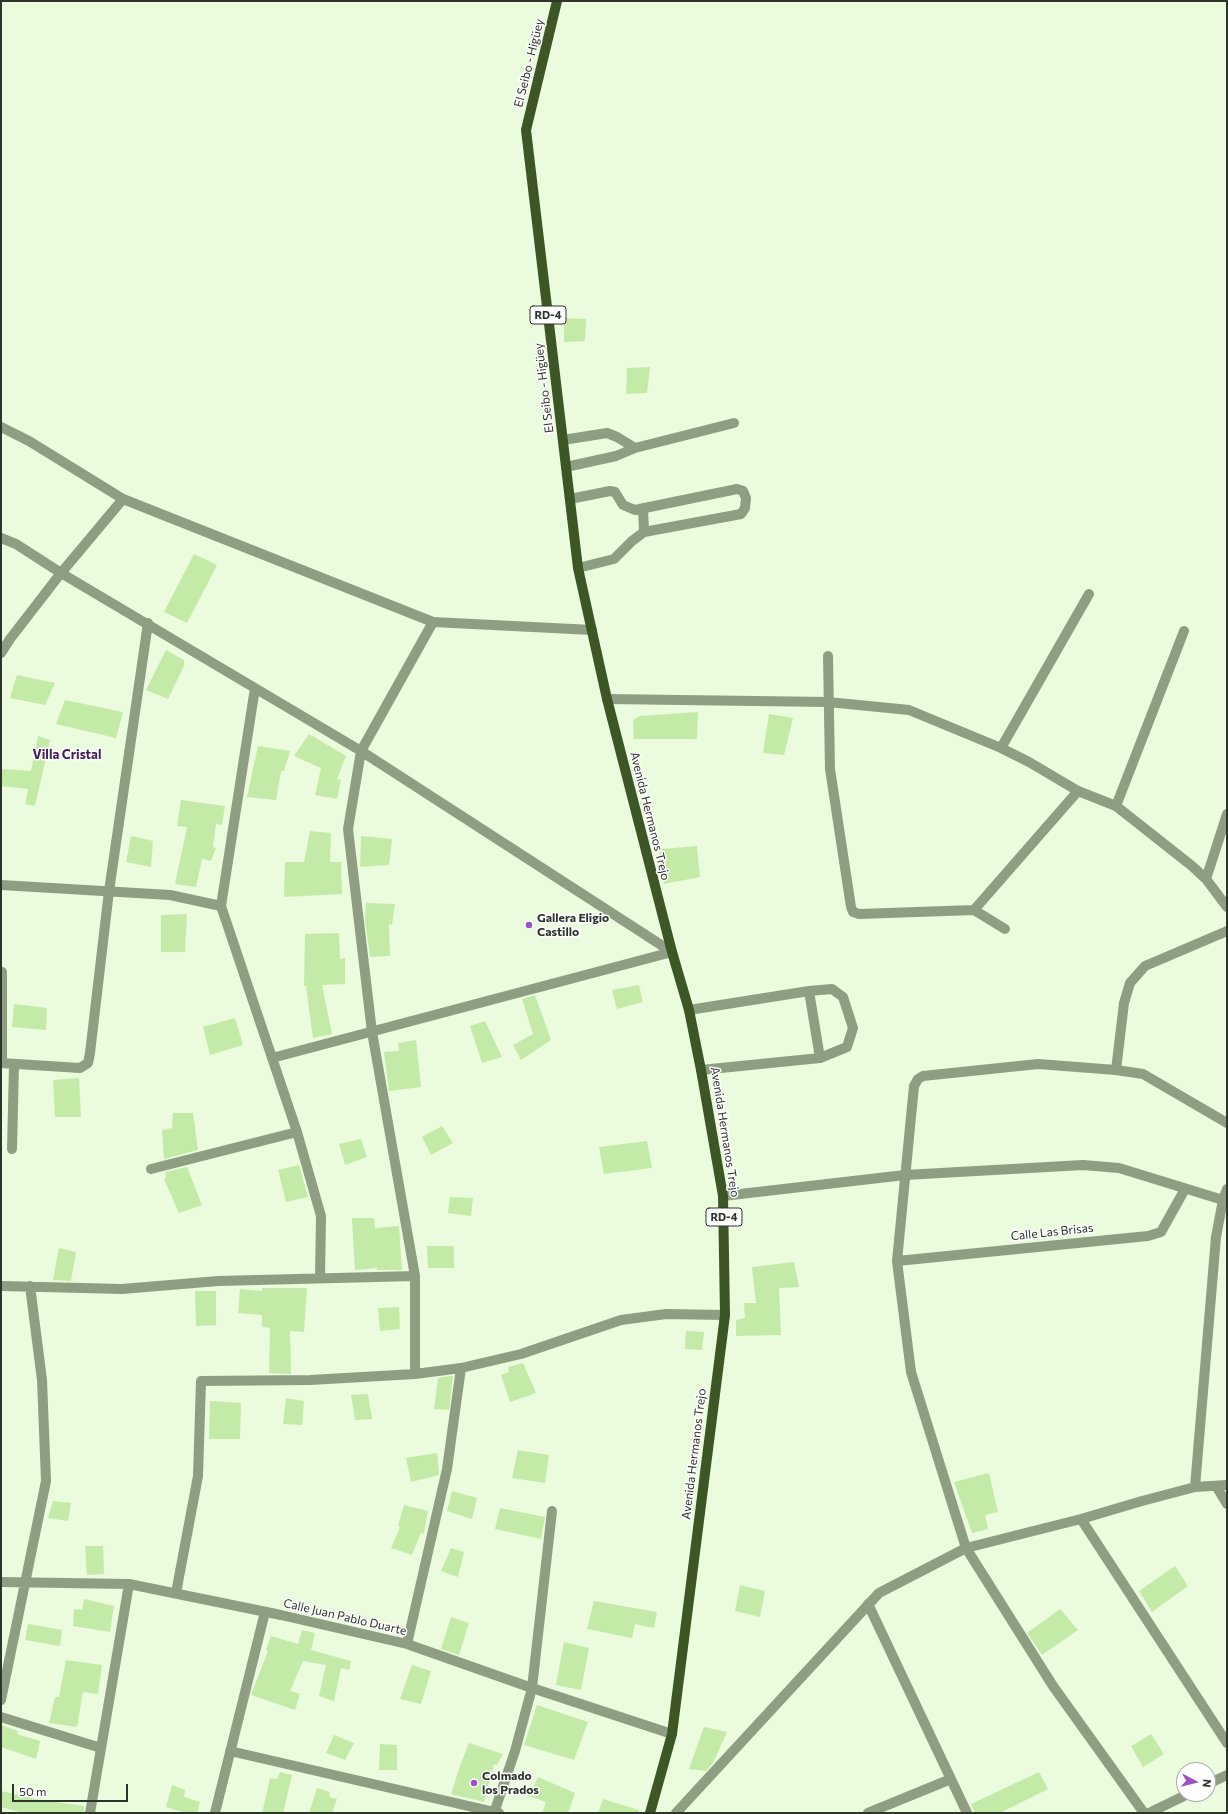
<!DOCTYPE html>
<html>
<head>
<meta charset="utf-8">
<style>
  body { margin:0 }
  #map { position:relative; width:1228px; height:1814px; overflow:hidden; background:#eafbde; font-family:Commissioner,sans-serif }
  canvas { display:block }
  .frame { position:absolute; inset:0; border:2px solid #2d3429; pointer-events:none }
  .north { position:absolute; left:1176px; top:1762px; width:40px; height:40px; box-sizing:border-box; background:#fff; border:1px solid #abaea9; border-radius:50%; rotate:97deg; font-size:11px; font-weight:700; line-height:16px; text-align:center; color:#2d3429 }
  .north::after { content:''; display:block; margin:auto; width:14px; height:18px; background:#9d51c4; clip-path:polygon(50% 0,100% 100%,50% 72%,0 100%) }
  .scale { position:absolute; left:12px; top:1784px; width:116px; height:18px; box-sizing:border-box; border:2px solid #2d3429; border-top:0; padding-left:5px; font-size:12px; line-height:14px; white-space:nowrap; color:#2d3429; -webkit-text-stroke:3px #fff; paint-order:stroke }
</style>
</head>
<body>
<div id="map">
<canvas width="1228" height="1814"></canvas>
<div class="frame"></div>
<div class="north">N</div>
<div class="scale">50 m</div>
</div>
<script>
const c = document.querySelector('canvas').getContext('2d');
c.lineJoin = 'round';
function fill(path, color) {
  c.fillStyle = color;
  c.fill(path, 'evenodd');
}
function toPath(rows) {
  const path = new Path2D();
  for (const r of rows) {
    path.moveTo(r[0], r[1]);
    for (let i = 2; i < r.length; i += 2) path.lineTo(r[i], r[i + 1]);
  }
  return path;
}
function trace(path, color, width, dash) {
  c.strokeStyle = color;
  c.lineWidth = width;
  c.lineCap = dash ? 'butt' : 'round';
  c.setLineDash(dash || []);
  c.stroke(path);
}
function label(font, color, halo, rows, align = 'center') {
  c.font = font + ' Commissioner,sans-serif';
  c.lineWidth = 3;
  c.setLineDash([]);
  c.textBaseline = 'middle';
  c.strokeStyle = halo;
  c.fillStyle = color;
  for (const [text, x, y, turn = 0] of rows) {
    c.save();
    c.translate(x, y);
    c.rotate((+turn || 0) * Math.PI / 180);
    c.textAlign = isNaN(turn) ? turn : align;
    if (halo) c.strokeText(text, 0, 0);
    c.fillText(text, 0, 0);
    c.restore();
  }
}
fill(toPath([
  [564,318,586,319,585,341,564,342],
  [650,367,647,393,626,394,627,368],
  [194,554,217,565,187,623,164,612],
  [166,650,184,660,184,666,168,699,146,690],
  [17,675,55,683,45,705,10,698],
  [65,700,123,712,116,738,56,724],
  [698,712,697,739,634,739,633,720,640,716],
  [769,714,793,718,784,755,763,753],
  [309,734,346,756,337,779,341,780,337,799,315,795,321,768,294,756],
  [38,736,50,740,35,806,25,804,28,789,1,786,1,769,31,771],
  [258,746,290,751,284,771,281,771,276,800,247,797],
  [181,800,225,806,222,825,216,824,213,847,216,848,211,861,202,859,196,887,175,884,187,827,177,826],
  [310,831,331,833,330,862,341,862,342,894,284,897,285,862,304,862],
  [131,836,153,841,151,867,126,862],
  [361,836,392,839,389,865,360,867],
  [697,846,700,877,664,884,659,854,662,849],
  [366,903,395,904,392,925,389,924,390,956,370,957,365,920],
  [187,914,185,952,161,952,161,915],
  [339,933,340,959,345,958,345,984,322,985,332,1034,313,1038,306,986,304,986,305,934],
  [639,985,643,1002,617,1009,612,990],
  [535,995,551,1040,521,1060,513,1045,533,1034,522,999],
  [14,1004,47,1008,46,1030,12,1027],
  [235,1018,243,1045,210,1055,203,1027],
  [485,1021,502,1057,482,1063,470,1026],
  [416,1040,421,1087,389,1091,384,1052,399,1051,398,1043],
  [79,1078,81,1117,55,1117,53,1080],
  [173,1113,193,1113,198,1150,164,1159,162,1130,172,1128],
  [442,1126,453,1143,431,1155,422,1137],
  [361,1139,367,1157,345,1165,339,1144],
  [647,1141,652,1168,604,1174,599,1147],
  [299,1165,308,1197,286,1202,278,1170],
  [187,1167,202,1205,179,1213,164,1179,166,1178,165,1172],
  [450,1197,473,1198,471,1216,448,1213],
  [352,1218,374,1218,375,1228,399,1226,402,1270,377,1270,377,1268,355,1270],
  [427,1246,454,1246,454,1268,428,1268],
  [59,1248,76,1252,71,1281,53,1280],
  [794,1262,799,1287,779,1288,781,1335,736,1336,736,1320,745,1318,744,1303,756,1303,752,1267],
  [262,1288,307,1288,304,1332,290,1331,291,1374,269,1373,270,1328,262,1327,262,1315,238,1313,240,1289,262,1291],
  [195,1291,216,1291,216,1325,196,1326],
  [399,1307,400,1329,380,1331,378,1308],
  [686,1331,704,1332,702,1350,685,1349],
  [523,1363,536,1393,510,1402,501,1375,509,1372,508,1367],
  [450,1376,453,1376,449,1410,434,1409,438,1378],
  [368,1394,372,1419,355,1420,351,1395],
  [286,1398,304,1401,302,1425,283,1424],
  [210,1401,241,1403,240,1439,209,1439],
  [518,1450,549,1455,545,1483,512,1478],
  [437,1453,439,1475,411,1482,406,1458],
  [989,1473,998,1512,985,1515,988,1529,972,1533,954,1482],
  [452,1491,477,1498,472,1519,447,1511],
  [53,1501,71,1503,68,1521,48,1518],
  [404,1505,428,1511,424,1534,421,1533,412,1555,391,1548,400,1527,398,1526],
  [500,1508,545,1517,541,1539,495,1529],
  [85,1546,103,1546,104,1574,87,1575],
  [451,1548,464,1552,458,1577,441,1571],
  [1175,1566,1188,1586,1152,1612,1139,1591],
  [740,1585,765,1591,760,1617,735,1611],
  [84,1599,114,1606,110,1632,73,1626,74,1609,82,1610],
  [594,1601,657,1612,654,1628,635,1624,632,1638,587,1629],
  [1060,1609,1078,1630,1042,1655,1027,1633],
  [451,1617,469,1623,459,1655,441,1649],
  [28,1624,62,1630,60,1646,25,1640],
  [302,1630,315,1633,311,1650,351,1661,349,1670,341,1668,334,1701,319,1696,326,1665,303,1661,290,1691,300,1694,295,1710,251,1695,268,1651,266,1650,271,1636,298,1644],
  [564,1642,589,1648,581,1690,556,1685],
  [66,1660,102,1665,98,1694,83,1692,77,1727,49,1723,55,1697,59,1697],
  [412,1665,431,1671,421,1704,400,1699],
  [537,1705,588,1722,574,1760,524,1745],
  [1,1725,18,1731,17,1734,40,1741,36,1759,1,1747],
  [704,1727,727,1732,713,1763,706,1771,689,1769],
  [1151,1734,1164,1754,1143,1767,1131,1746],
  [334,1735,354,1743,345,1760,326,1753],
  [469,1743,503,1754,497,1765,494,1764,484,1802,451,1794,460,1766],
  [380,1744,397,1745,397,1770,379,1770],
  [280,1772,292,1775,283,1813,262,1813,270,1778,277,1779],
  [1039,1772,1048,1789,1000,1813,975,1813,971,1804],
  [538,1777,575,1793,568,1813,542,1813,546,1802,529,1796],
  [172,1785,185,1790,184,1797,200,1802,197,1813,186,1813,166,1807],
  [317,1788,330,1792,329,1797,337,1799,332,1813,309,1813],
  [1,1791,35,1799,84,1806,84,1813,24,1813,1,1807],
  [603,1799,639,1810,639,1813,598,1813]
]), '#c4eaa8');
trace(toPath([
  [1,427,29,441,123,499,433,622,592,630],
  [563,440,607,433,617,437,635,448,734,423],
  [566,467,616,456,635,448],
  [570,499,610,491,615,492,623,505,635,510,737,489,743,491,746,498,745,508,741,514,644,532,632,541,614,559,578,568],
  [643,508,644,532],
  [1,538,16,544,61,573,361,751,672,952],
  [1,653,10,639,61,573,123,499],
  [828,656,830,769,851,907,853,912,859,914,974,910,1005,929],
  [255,688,221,906,297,1132,321,1216,320,1278],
  [607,699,828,702,909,710,1001,748,1029,762,1078,791,1116,806,1192,866,1206,879,1227,907],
  [1001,748,1089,594],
  [1116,806,1184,631],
  [1206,879,1227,814],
  [1,885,170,895,221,906],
  [974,910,1078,791],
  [2,972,2,1063],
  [809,991,820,1058],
  [689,1010,809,991,832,989,843,997,853,1028,847,1047,820,1058,701,1070],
  [272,1058,672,952],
  [1,1063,80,1068,88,1063,90,1053,109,891,148,623],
  [1116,1070,1124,1003,1130,983,1145,966,1227,931],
  [12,1149,14,1065],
  [151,1169,297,1132],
  [723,1196,905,1175,1083,1165,1119,1168,1223,1200],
  [897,1261,1148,1236,1161,1232,1185,1189],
  [1,1286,122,1289,218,1281,415,1276],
  [415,1374,415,1276,372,1032,348,829,361,751,433,622],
  [1216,1486,1227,1504],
  [1195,1487,1216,1237,1223,1200,1227,1189],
  [1081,1519,1227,1743],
  [1,1582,129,1584,281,1615,407,1644,532,1688,672,1734],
  [176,1593,198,1476,201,1381,310,1380,415,1374,461,1368,521,1354,621,1320,666,1314,725,1315],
  [868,1604,967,1813],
  [407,1644,447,1469,461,1368],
  [1,1700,46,1481,42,1380,30,1286],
  [1,1717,101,1748],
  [230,1751,499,1813],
  [1208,1784,1227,1775],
  [90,1813,129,1584],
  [215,1813,265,1612],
  [494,1813,515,1751,532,1688,552,1511],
  [676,1813,879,1593,966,1548,1081,1519,1142,1501,1195,1487,1227,1485],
  [868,1813,951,1779],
  [1144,1813,1053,1686,966,1548,911,1372,897,1261,914,1086,918,1079,923,1076,1038,1064,1116,1070,1143,1074,1227,1123],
  [1149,1813,1188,1794]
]), '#8e9e82', 10);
trace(toPath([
  [557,1,526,130,578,568,607,699,672,952,689,1010,701,1070,723,1196,725,1315,672,1734,650,1813]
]), '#3c5725', 10);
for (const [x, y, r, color] of [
  [529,925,4,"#9d51c4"],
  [474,1783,4,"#9d51c4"]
]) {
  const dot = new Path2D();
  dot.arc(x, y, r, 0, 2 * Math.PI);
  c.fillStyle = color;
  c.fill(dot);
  trace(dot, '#fff', 1.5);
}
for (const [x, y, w] of [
  [548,315,36],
  [724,1217,36]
]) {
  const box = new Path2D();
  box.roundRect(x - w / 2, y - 9, w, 18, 3);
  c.fillStyle = '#fff';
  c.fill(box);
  trace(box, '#2d3429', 1);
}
label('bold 11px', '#2d3429', null, [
  ["RD-4",548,315],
  ["RD-4",724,1217]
]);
label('12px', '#2d3429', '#fff', [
  ["El Seibo - Higüey",529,63,-76],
  ["El Seibo - Higüey",544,388,-97],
  ["Avenida Hermanos Trejo",650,816,76],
  ["Avenida Hermanos Trejo",725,1132,81],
  ["Calle Las Brisas",1052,1232,-6],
  ["Avenida Hermanos Trejo",694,1454,-83],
  ["Calle Juan Pablo Duarte",345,1617,13]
]);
label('bold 12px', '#2d3429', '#fff', [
  ["Gallera Eligio",537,918],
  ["Castillo",537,932],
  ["Colmado",482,1776],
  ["los Prados",482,1790]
], 'left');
label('bold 13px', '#452158', '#fff', [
  ["Villa Cristal",67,755]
]);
</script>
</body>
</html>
